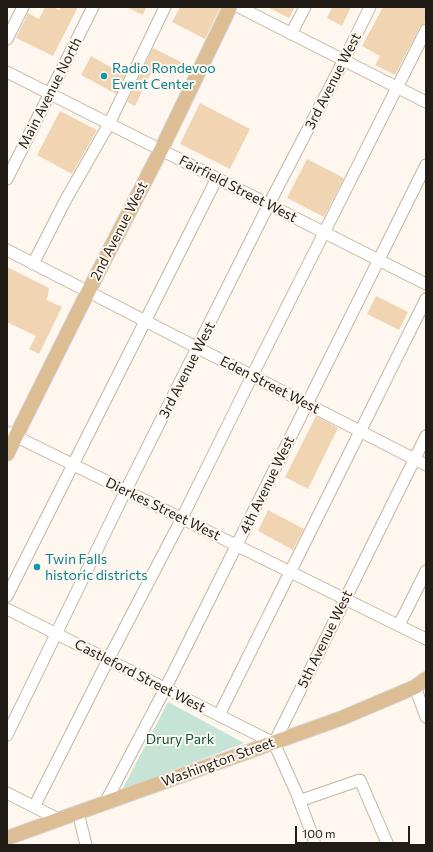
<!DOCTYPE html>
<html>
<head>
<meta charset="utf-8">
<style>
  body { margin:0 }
  #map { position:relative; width:433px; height:852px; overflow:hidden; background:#fdf7ef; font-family:Commissioner,sans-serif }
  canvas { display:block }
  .frame { position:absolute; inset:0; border:8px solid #211c15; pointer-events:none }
  .scale { position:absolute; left:295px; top:826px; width:115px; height:18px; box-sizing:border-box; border:2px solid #211c15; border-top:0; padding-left:5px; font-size:12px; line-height:14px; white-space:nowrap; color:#211c15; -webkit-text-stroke:3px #fdf7ef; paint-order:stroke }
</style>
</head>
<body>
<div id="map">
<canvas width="433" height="852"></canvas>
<div class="frame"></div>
<div class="scale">100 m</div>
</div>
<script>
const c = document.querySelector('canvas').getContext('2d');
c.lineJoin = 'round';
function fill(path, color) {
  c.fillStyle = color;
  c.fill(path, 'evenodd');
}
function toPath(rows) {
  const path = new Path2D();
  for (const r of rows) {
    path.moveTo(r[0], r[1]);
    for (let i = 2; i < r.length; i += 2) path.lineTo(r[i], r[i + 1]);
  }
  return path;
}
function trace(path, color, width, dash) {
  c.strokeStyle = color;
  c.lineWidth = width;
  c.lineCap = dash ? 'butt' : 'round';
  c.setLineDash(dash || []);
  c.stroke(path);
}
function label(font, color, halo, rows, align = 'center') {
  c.font = font + ' Commissioner,sans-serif';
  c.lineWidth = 4;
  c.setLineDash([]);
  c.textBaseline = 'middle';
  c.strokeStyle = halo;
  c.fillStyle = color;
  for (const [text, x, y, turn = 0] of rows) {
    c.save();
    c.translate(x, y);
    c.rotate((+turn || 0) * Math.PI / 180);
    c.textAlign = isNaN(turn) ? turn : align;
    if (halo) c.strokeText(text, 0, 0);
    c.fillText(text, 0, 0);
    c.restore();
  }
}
fill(toPath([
  [168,702,244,743,122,790]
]), '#c5e4d5');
fill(toPath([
  [45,7,53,7,59,10,61,7,78,7,53,56,16,38,28,13,39,19],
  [126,7,146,7,143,15],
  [180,7,217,7,220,8,205,39,172,22],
  [267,7,295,7,289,18],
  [332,7,351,7,342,26,327,18],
  [383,7,426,7,426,21,420,27,395,75,375,65,380,56,362,46],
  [153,48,189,66,184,76,156,62,135,106,127,102],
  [91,56,125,75,116,94,81,75],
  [200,103,250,129,230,169,180,144],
  [60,111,97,130,72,174,37,155],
  [307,159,344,178,324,217,287,198],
  [7,267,49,288,47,300,62,307,39,354,29,349,36,336,7,322],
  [376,296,408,312,399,330,367,314],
  [316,416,338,428,308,489,285,477],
  [268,510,304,529,293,550,258,531]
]), '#f1d5b2');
const minor = toPath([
  [239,7,426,102],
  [291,34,305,7],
  [7,39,23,7],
  [7,72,426,284],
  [7,179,93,7],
  [7,250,426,465],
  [33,264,65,201,109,124,165,7],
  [7,432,426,639],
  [7,596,217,178],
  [7,609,274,743],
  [399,625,426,571],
  [415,687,426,717],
  [219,715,426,299],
  [7,735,126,490,269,204,344,60,370,7],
  [7,793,58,819],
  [299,801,360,780,388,845],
  [105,803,165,689,426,165],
  [34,807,108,660,182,518,252,376,426,30],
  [78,812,86,845],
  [314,845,314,840,297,794,274,743,426,436]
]);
const major = toPath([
  [7,454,88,292,161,150,230,7],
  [7,838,342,718,415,687,426,679]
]);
trace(minor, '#c4b5a2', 13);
trace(major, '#d7d6d5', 16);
trace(minor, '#fff', 11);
trace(major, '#ddbd94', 14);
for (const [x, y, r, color] of [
  [104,76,4,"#0f9aa8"],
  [37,567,4,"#0f9aa8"]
]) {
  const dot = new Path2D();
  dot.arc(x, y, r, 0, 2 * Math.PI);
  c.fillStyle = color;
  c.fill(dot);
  trace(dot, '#fdf7ef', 1.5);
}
label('14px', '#0d838f', '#fdf7ef', [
  ["Radio Rondevoo",112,68],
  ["Event Center",112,84],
  ["Twin Falls",45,559],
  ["historic districts",45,575]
], 'left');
label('14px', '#211c15', '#fdf7ef', [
  ["3rd Avenue West",333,81,-63],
  ["Main Avenue North",50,93,-63],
  ["Fairfield Street West",238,189,27],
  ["2nd Avenue West",119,231,-63],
  ["3rd Avenue West",187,370,-63],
  ["Eden Street West",270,385,27],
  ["4th Avenue West",267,485,-64],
  ["Dierkes Street West",163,509,26],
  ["5th Avenue West",325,639,-64],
  ["Castleford Street West",140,676,27],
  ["Washington Street",218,762,-20]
]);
label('14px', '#055a40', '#fdf7ef', [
  ["Drury Park",180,739]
]);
</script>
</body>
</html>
